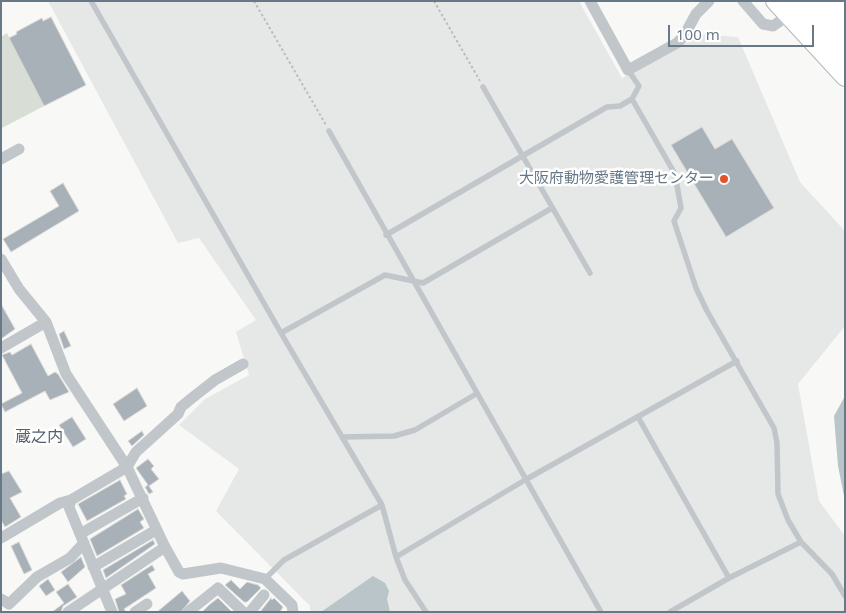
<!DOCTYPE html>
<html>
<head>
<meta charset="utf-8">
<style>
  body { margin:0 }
  #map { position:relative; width:846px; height:613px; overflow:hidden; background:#f8f8f6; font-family:"Noto Sans",sans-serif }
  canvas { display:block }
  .frame { position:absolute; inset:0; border:2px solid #677987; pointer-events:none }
  .scale { position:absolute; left:668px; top:25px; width:146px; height:22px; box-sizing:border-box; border:2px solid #677987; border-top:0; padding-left:6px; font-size:15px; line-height:18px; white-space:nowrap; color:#677987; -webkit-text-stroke:4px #fff; paint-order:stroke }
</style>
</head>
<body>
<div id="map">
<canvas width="846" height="613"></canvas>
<div class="frame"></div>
<div class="scale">100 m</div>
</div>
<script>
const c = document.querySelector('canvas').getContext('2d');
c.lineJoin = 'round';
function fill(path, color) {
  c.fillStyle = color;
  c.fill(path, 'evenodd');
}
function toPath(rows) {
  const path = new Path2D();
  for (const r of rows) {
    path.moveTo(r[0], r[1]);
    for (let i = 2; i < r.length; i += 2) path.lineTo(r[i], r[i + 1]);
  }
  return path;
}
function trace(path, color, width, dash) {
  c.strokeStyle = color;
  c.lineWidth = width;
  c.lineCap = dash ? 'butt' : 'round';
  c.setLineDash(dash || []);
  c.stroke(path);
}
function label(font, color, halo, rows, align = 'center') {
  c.font = font + ' "Noto Sans","Noto Sans JP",sans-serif';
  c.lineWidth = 5;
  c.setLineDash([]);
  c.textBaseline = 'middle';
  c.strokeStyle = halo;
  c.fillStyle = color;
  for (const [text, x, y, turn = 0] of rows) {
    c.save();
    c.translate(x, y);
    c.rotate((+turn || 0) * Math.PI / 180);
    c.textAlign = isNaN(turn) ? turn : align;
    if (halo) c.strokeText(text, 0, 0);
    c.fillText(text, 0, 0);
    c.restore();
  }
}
fill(toPath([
  [48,1,579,1,622,78,702,34,738,37,800,182,845,231,845,326,798,384,819,501,845,536,845,612,310,612,310,606,216,511,239,469,179,425,205,399,249,375,236,332,256,320,199,238,178,243]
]), '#e6e7e7');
fill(toPath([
  [7,33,44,106,2,128,1,37]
]), '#d8ddd5');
fill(toPath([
  [845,396,845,501,838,466,834,416],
  [373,576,385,583,389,591,387,599,390,612,321,612]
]), '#b9c5c9');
const building = toPath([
  [51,17,86,85,44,106,9,38,17,34,16,32,42,18,43,21,51,17],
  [702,127,715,149,732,139,774,208,726,237,671,145,702,127],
  [63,183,79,211,11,252,3,239,59,206,50,191,63,183],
  [1,304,15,329,1,339,1,304],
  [64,331,71,346,64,349,59,334,64,331],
  [31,344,48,376,55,372,58,374,69,392,50,400,45,391,5,412,1,404,22,393,2,355,10,352,12,355,31,344],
  [137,388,147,406,124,421,113,404,137,388],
  [72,417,86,439,73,447,59,425,72,417],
  [142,431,144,435,132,446,128,441,142,431],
  [148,459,154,466,151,469,159,479,149,486,153,492,149,494,145,487,148,485,136,468,148,459],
  [9,471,22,492,10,498,21,517,5,527,1,520,1,474,9,471],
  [120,480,127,494,124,496,126,499,87,521,78,504,120,480],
  [138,509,144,519,140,522,144,528,97,556,90,539,138,509],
  [153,540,155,544,106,578,103,570,153,540],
  [19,542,32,570,24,574,11,546,19,542],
  [81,557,85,567,68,582,61,572,81,557],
  [152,565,155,570,148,574,156,588,124,609,126,612,119,612,115,599,126,594,121,585,152,565],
  [48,579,55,590,46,596,39,586,48,579],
  [231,580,240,589,247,582,258,585,261,588,247,602,244,602,225,585,231,580],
  [68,584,77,597,63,606,61,612,52,612,64,603,56,592,68,584],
  [182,591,190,601,181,612,157,612,182,591],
  [218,598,232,612,202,612,209,605,218,598],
  [271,598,272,600,274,598,283,607,280,612,260,612,271,598]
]);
fill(building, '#a8b1b7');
trace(building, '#dadad8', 1);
const primary = toPath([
  [775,1,845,77]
]);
const motorway = toPath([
  [793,1,845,57],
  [815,1,845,35],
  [836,1,845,11]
]);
trace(primary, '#b3b8bc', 20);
trace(motorway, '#b2b7bb', 24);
trace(toPath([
  [254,1,326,125],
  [434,1,480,81]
]), '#b9bdc0', 2, [2.5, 2.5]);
trace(toPath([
  [91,1,281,333,382,505,396,557,405,580,426,612],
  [483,87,590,273],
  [632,99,675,174,681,208,674,221,696,288,707,311,774,428,777,443,778,494,788,520,801,542,832,574,845,596],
  [329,131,601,612],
  [386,235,607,107,620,106,632,99,639,86,628,70],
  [281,333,385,275,423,283,552,208],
  [638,417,729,578],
  [342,437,394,436,415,430,476,394],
  [396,557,525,480,737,361],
  [265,579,284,560,382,505],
  [670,612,729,578,801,542]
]), '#c1c6ca', 5.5);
trace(toPath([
  [590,1,628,70,677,43,684,36,696,14,709,1],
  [743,1,763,24,773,26,793,12],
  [1,159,19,149],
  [1,259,19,289,46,322,66,374,127,467,165,547,179,572,183,574,221,568,265,579,292,605,293,612],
  [1,348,46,322],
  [71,500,69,507,112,612],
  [80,534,143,498],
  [1,538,60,503,71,500,127,467,136,452,178,414,181,407,192,398,215,380,243,364],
  [93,567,156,530],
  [1,599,9,604,37,577,70,558,84,543],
  [68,612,165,547],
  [135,612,147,604],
  [188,612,218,588,243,612],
  [250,612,264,595]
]), '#c1c6ca', 11);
trace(primary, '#fff', 18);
trace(motorway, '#fff', 21);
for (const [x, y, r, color] of [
  [724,179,5,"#e3532b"]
]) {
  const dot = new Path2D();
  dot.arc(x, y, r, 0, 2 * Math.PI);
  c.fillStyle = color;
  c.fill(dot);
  trace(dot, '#fff', 2);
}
label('15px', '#677987', '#fff', [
  ["大阪府動物愛護管理センター",714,179]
], 'right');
label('16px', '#55626c', '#fff', [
  ["蔵之内",39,437]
]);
</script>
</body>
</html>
